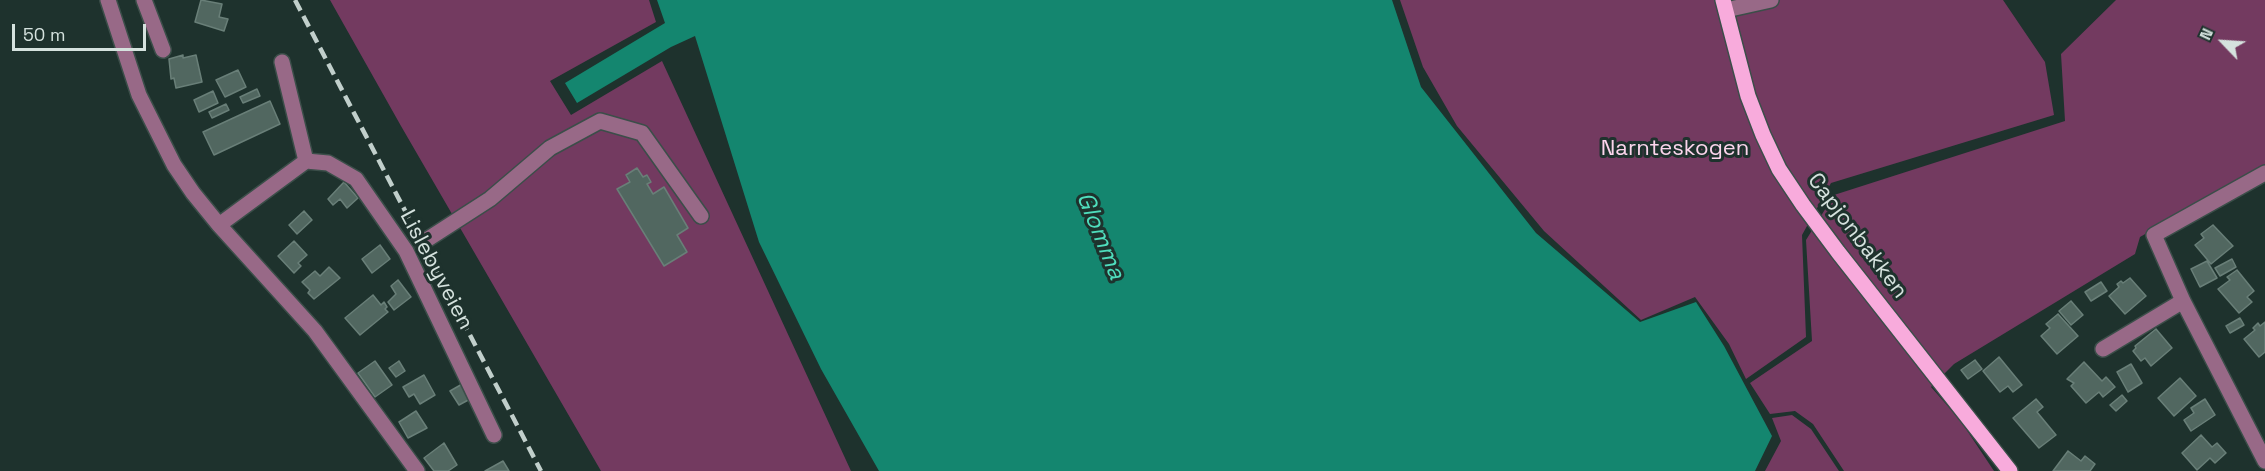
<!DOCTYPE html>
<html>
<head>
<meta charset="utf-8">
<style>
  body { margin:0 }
  #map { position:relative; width:2265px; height:471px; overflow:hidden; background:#1e322d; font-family:"Space Grotesk",sans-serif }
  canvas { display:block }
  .north { position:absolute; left:2193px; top:12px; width:60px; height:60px; -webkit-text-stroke:4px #1e322d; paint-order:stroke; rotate:295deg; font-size:16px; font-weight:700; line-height:24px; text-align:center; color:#d5e2de }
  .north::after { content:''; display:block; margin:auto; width:21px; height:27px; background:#d5e2de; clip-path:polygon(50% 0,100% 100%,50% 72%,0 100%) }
  .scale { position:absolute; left:12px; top:24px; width:134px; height:27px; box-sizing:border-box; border:3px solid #d5e2de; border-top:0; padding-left:8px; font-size:18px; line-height:21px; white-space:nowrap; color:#d5e2de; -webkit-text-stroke:4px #1e322d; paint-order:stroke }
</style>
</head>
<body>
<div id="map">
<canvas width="2265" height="471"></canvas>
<div class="north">N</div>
<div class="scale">50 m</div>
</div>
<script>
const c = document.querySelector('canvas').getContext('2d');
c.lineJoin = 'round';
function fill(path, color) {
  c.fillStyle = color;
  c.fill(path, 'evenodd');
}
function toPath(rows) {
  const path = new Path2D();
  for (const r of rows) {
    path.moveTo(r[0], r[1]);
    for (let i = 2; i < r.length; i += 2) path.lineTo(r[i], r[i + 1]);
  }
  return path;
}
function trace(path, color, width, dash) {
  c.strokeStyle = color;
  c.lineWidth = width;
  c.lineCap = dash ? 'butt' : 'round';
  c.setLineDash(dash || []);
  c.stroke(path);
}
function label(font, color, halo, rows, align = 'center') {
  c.font = font + ' "Space Grotesk",sans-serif';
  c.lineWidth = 6;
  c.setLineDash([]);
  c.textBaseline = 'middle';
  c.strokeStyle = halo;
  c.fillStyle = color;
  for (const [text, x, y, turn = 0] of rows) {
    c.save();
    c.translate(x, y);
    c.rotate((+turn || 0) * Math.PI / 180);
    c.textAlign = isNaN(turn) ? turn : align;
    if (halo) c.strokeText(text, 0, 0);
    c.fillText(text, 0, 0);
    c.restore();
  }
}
fill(toPath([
  [330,0,649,0,656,22,550,81,571,115,662,61,851,471,601,471,401,126],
  [1400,0,2003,0,2045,62,2054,115,1831,183,1802,235,1806,337,1746,379,1729,344,1695,297,1641,320,1544,231,1457,126,1423,67],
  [2116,0,2265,0,2265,165,2140,237,2135,254,1954,364,1931,387,1960,420,1994,471,1844,471,1813,424,1795,411,1770,414,1750,383,1812,341,1806,240,1834,195,2065,121,2061,54],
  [1792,415,1811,429,1839,471,1765,471,1781,441,1772,418]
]), '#733a60');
fill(toPath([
  [657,0,1392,0,1421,87,1536,233,1640,322,1696,302,1724,346,1772,436,1755,471,879,471,821,369,759,242,695,36,671,47,577,103,565,83,665,23]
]), '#14866f');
const building = toPath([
  [201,0,222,4,219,17,228,19,224,31,195,22,201,0],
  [183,55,183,58,196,55,202,82,176,88,174,78,171,79,169,59,183,55],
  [238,70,246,87,225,97,216,80,238,70],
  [257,89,260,96,243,103,240,97,257,89],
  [213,91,218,103,199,112,194,100,213,91],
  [270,101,280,124,214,155,203,132,270,101],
  [226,104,229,110,212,118,209,112,226,104],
  [637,168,643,177,647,175,651,182,647,184,653,194,664,187,688,228,677,235,687,252,664,266,617,189,630,182,626,175,637,168],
  [344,182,358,198,347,208,340,199,333,205,328,199,344,182],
  [304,211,312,220,297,234,289,225,304,211],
  [2213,225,2233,246,2211,264,2195,245,2204,238,2201,234,2213,225],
  [294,241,307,255,298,263,301,266,294,273,278,256,294,241],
  [380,245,390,259,372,273,362,259,380,245],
  [2232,259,2236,267,2220,276,2215,268,2232,259],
  [2207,261,2217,278,2200,287,2191,269,2207,261],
  [329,267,340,278,314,299,308,293,310,290,302,282,315,271,320,276,329,267],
  [2237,270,2254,291,2247,297,2252,302,2239,313,2218,289,2230,280,2227,277,2237,270],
  [2130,278,2146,296,2125,314,2109,296,2119,287,2117,284,2121,281,2123,283,2130,278],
  [398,280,411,297,394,310,388,302,396,294,391,286,398,280],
  [2101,282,2107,291,2091,301,2085,292,2101,282],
  [373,295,381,305,384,302,387,307,385,309,388,312,360,335,345,318,373,295],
  [2071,301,2083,315,2071,325,2059,311,2071,301],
  [2058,314,2078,336,2057,354,2041,336,2050,328,2046,324,2058,314],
  [2240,318,2244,325,2230,333,2226,326,2240,318],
  [2265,322,2265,352,2259,357,2244,339,2255,330,2253,328,2258,323,2260,326,2265,322],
  [2156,329,2172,348,2151,366,2145,358,2141,361,2133,351,2136,348,2135,346,2156,329],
  [1999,357,2022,385,2013,392,2008,386,2000,392,1983,371,1999,357],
  [1975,360,1982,369,1968,379,1961,370,1975,360],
  [375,361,392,385,375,397,358,373,375,361],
  [399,361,405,371,396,377,389,368,399,361],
  [2084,362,2102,381,2106,377,2115,387,2103,397,2099,392,2086,403,2071,386,2074,383,2067,379,2084,362],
  [2131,364,2142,383,2128,392,2117,372,2131,364],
  [424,375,435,395,420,404,414,394,409,397,403,387,424,375],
  [2180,378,2196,396,2174,416,2158,398,2180,378],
  [464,383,472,398,459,405,450,391,464,383],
  [2122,395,2127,401,2116,411,2110,405,2122,395],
  [2036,399,2043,407,2037,412,2056,435,2039,448,2013,418,2036,399],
  [2205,399,2215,415,2191,431,2184,420,2194,413,2191,408,2205,399],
  [416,411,427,428,408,438,399,422,416,411],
  [2201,435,2212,447,2217,443,2226,453,2215,463,2210,458,2197,470,2182,453,2201,435],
  [444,443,457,465,448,471,434,471,424,458,444,443],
  [2068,451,2081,461,2085,456,2095,464,2090,471,2053,471,2068,451],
  [503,461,509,471,485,471,503,461]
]);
fill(building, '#516760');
trace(building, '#697f78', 1.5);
trace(toPath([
  [414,246,428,239]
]), '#394c48', 15, [15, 8]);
const minor = toPath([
  [108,0,139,95,174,165,193,193,219,225,315,331,417,471],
  [144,0,163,50],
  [1726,10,1771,0],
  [282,62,306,161],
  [2265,173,2154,235,2183,301,2265,461],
  [219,225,306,161,328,163,356,179,406,251,494,435],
  [428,239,490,199,550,148,600,121,642,133,701,216],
  [2103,349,2183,301]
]);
const major = toPath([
  [1723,0,1748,96,1763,135,1779,169,1803,205,1838,252,2010,471]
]);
trace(minor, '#3b4e49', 18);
trace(major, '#3b4e49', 18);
trace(minor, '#986987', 15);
trace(major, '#f8abdc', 15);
trace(toPath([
  [295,0,541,471]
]), '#c1cfcb', 4.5, [12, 6]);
label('22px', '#fcd5ec', '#1e322d', [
  ["Narnteskogen",1675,149]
]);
label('22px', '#d5e2de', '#1e322d', [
  ["Capjonbakken",1857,236,53],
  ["Lislebyveien",436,270,62]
]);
label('italic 24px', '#4fdebd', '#1e322d', [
  ["Glomma",1100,236,68]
]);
</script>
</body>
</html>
